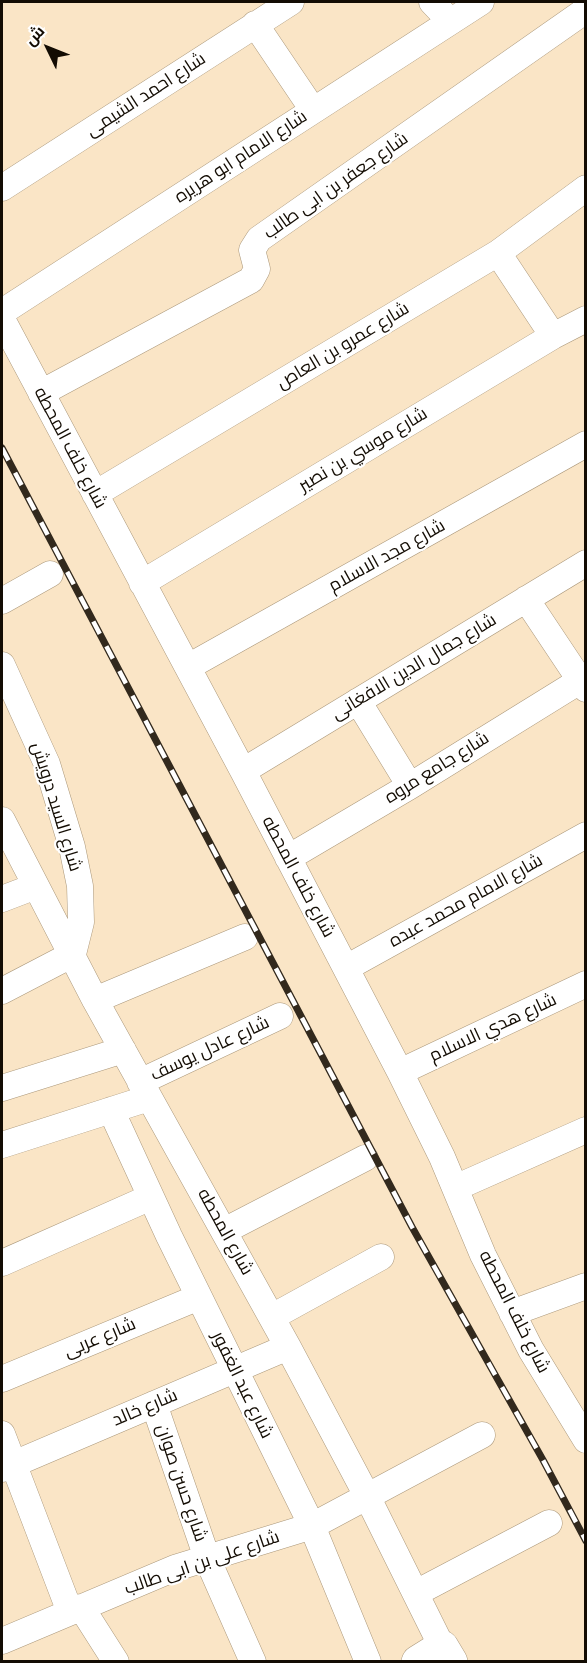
<!DOCTYPE html>
<html>
<head>
<meta charset="utf-8">
<style>
  body { margin:0 }
  #map { position:relative; width:587px; height:1663px; overflow:hidden; background:#fae5c6; font-family:"Fira Sans Condensed",Cairo,sans-serif }
  canvas { display:block }
  .frame { position:absolute; inset:0; border:3px solid #130c03; pointer-events:none }
  .north { position:absolute; left:18px; top:18px; width:60px; height:60px; -webkit-text-stroke:4px #fff; paint-order:stroke; rotate:313deg; font-size:16px; font-weight:700; line-height:24px; text-align:center; color:#130c03 }
  .north::after { content:''; display:block; margin:auto; width:21px; height:27px; background:#130c03; clip-path:polygon(50% 0,100% 100%,50% 72%,0 100%) }
</style>
</head>
<body>
<div id="map">
<canvas width="587" height="1663"></canvas>
<div class="frame"></div>
<div class="north">ش</div>
</div>
<script>
const c = document.querySelector('canvas').getContext('2d');
c.lineJoin = 'round';
function toPath(rows) {
  const path = new Path2D();
  for (const r of rows) {
    path.moveTo(r[0], r[1]);
    for (let i = 2; i < r.length; i += 2) path.lineTo(r[i], r[i + 1]);
  }
  return path;
}
function trace(path, color, width, dash) {
  c.strokeStyle = color;
  c.lineWidth = width;
  c.lineCap = dash ? 'butt' : 'round';
  c.setLineDash(dash || []);
  c.stroke(path);
}
function label(font, color, halo, rows, align = 'center') {
  c.font = font + ' "Fira Sans Condensed",Cairo,sans-serif';
  c.lineWidth = 4.5;
  c.setLineDash([]);
  c.textBaseline = 'middle';
  c.strokeStyle = halo;
  c.fillStyle = color;
  for (const [text, x, y, turn = 0] of rows) {
    c.save();
    c.translate(x, y);
    c.rotate((+turn || 0) * Math.PI / 180);
    c.textAlign = isNaN(turn) ? turn : align;
    if (halo) c.strokeText(text, 0, 0);
    c.fillText(text, 0, 0);
    c.restore();
  }
}
const street = toPath([
  [432,2,450,21],
  [255,24,313,110],
  [2,188,291,2],
  [498,253,553,336],
  [2,312,481,2],
  [2,319,243,771,400,1072,442,1157,483,1255,531,1350,586,1440],
  [41,393,251,280,257,269,252,250,259,239,586,10],
  [95,494,498,253,586,188],
  [142,583,553,336,586,319],
  [526,599,586,689],
  [2,601,50,574],
  [2,665,47,764,72,847,80,886,81,922,73,954,2,991],
  [188,667,586,444],
  [358,701,410,786],
  [243,771,586,563],
  [2,820,95,1000,288,1347,367,1496,442,1647],
  [288,858,410,786,586,677],
  [2,899,36,886],
  [346,968,586,835],
  [95,1000,245,937],
  [400,1072,586,984],
  [140,1082,280,1016],
  [2,1088,123,1050],
  [111,1110,169,1236,312,1526,368,1662],
  [2,1145,149,1098],
  [455,1188,586,1130],
  [224,1231,365,1158],
  [2,1263,151,1197],
  [512,1313,586,1286],
  [272,1317,381,1257],
  [2,1379,199,1297],
  [154,1404,207,1558,253,1662],
  [2,1434,70,1612],
  [2,1469,288,1347],
  [416,1593,549,1523],
  [81,1607,116,1662],
  [2,1641,175,1568,312,1526,482,1435]
]);
const secondary = toPath([
  [418,1662,442,1647,451,1662]
]);
trace(street, '#ab987b', 27);
trace(secondary, '#ab987b', 34);
trace(street, '#fff', 26);
trace(secondary, '#fff', 33);
const rail = toPath([
  [2,448,412,1227,543,1460,586,1541]
]);
trace(rail, '#32291d', 7);
trace(rail, '#fff', 4.5, [14]);
label('18px', '#130c03', '#fff', [
  ["شارع احمد الشيمى",146,95,-33],
  ["شارع الامام ابو هريره",241,157,-33],
  ["شارع جعفر بن ابى طالب",336,186,-35],
  ["شارع عمرو بن العاص",343,346,-31],
  ["شارع خلف المحطه",70,448,62],
  ["شارع موسي بن نصير",363,450,-31],
  ["شارع مجد الاسلام",387,556,-29],
  ["شارع جمال الدين الافغانى",414,667,-31],
  ["شارع جامع مروه",437,768,-32],
  ["شارع السيد درويش",56,807,73],
  ["شارع خلف المحطه",298,877,62],
  ["شارع الامام محمد عبده",466,901,-29],
  ["شارع هدي الاسلام",493,1028,-25],
  ["شارع عادل يوسف",210,1049,-25],
  ["شارع المحطه",225,1232,61],
  ["شارع خلف المحطه",514,1312,63],
  ["شارع عربى",100,1338,-23],
  ["شارع عبد الغفور",242,1385,64],
  ["شارع خالد",145,1408,-23],
  ["شارع حسن صوان",181,1483,71],
  ["شارع على بن ابى طالب",202,1563,-19]
]);
</script>
</body>
</html>
